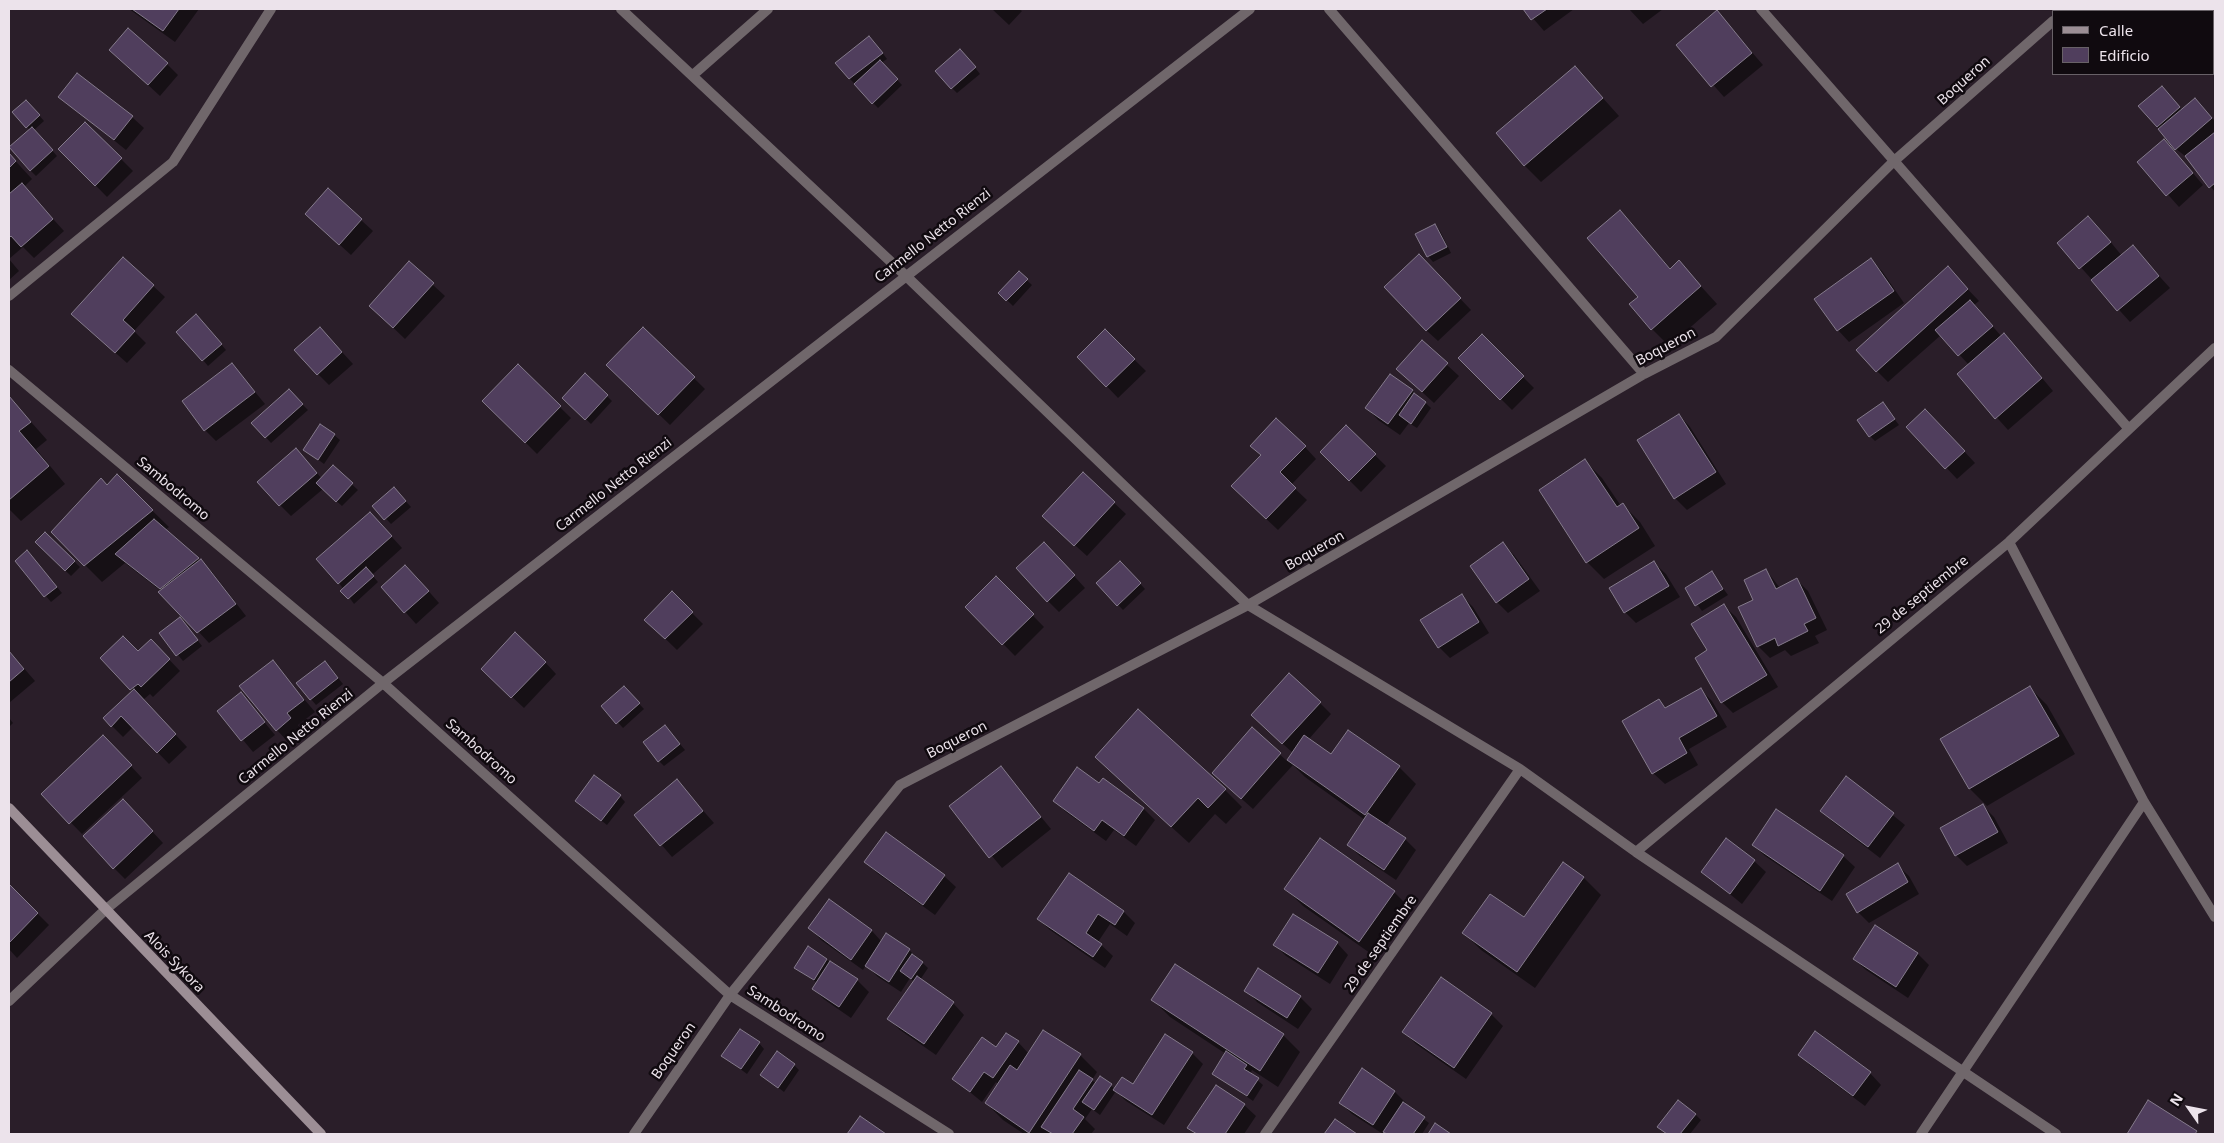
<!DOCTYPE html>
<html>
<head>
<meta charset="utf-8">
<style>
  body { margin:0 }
  #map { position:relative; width:2224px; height:1143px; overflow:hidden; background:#2a1e29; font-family:"Noto Sans",sans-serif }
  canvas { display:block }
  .frame { position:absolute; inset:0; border:10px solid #ece3eb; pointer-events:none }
  .legend { position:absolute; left:2052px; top:10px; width:162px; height:65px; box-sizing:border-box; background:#100a0f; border:1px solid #686167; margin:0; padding:6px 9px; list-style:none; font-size:15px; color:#ece3eb }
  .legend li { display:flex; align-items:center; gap:10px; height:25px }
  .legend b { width:25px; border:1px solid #686167 }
  .north { position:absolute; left:2164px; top:1083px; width:50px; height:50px; -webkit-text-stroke:4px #100a0f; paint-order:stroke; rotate:303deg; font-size:14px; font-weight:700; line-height:20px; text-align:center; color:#ece3eb }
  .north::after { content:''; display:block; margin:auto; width:18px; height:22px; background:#ece3eb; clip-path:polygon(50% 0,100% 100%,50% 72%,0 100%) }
</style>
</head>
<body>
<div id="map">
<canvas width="2224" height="1143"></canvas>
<div class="frame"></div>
<ul class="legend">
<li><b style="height:6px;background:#9c8e95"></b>Calle</li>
<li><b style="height:14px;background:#503e5d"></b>Edificio</li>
</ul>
<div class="north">N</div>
</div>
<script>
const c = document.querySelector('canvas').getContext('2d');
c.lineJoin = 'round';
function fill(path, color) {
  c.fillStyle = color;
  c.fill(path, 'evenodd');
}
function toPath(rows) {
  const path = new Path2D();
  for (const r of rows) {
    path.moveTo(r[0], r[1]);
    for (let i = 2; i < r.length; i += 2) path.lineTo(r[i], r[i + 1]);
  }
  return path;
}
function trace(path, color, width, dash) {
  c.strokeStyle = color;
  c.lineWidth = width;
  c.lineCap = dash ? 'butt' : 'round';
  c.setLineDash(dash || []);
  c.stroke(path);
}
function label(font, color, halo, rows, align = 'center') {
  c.font = font + ' "Noto Sans",sans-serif';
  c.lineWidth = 5;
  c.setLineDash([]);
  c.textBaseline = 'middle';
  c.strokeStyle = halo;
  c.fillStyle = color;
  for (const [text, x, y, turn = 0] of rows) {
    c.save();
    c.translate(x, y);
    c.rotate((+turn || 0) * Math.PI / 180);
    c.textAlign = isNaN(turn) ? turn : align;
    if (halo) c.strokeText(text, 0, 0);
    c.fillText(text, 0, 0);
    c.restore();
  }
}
fill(toPath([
  [129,9,199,9,175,42],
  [992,9,1019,9,1022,11,1009,25],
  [1525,9,1574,9,1544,31],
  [1629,9,1663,9,1643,24],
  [1717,12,1763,65,1724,97,1678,45],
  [875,43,887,59,881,63,902,85,878,108,850,79],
  [966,56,980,74,957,93,952,88],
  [122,61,167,64,178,75,160,96],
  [1575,67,1619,116,1541,182,1524,165],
  [2167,93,2182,110,2195,99,2215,121,2215,192,2189,159,2176,149,2140,106],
  [60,97,132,117,144,128,126,150],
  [32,107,44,121,34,130,57,156,36,176,30,170,30,130,27,127],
  [85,123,133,171,107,197,60,149],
  [2175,152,2203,185,2179,207,2139,162],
  [9,154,32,179,24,187,64,231,34,258,23,247,9,259,19,271,9,280],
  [1620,212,1671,269,1679,262,1717,304,1669,346,1652,329,1639,297],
  [361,220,373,231,351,255,318,225],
  [1435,225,1440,231,1451,253,1433,262,1428,256],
  [2100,229,2122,256,2133,247,2170,288,2130,322,2059,243],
  [123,258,165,297,134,331,146,343,127,363,84,325],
  [1871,260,1882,271,1904,303,1849,342,1838,330],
  [409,263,445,296,405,339,382,317],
  [1430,267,1471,310,1438,341,1426,330],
  [1019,273,1032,285,1013,306,1000,293],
  [1959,280,1979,301,1974,305,2002,337,2015,346,2053,391,2008,430,1958,374,1969,365,1941,335,1888,382,1877,371],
  [201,321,226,350,208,366,203,360],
  [643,328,705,389,670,425,608,365],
  [1105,331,1146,371,1118,398,1079,357],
  [1482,336,1534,388,1512,410,1460,358],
  [331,340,353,364,329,385,318,374],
  [1422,342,1459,376,1434,403,1409,380],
  [232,364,265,404,216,441,205,430],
  [518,366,571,418,537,454,484,401],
  [585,375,612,401,591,424,564,398],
  [1391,375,1413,391,1431,408,1417,428,1409,423,1400,435,1378,420,1367,408],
  [289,391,308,410,271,443,253,423],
  [9,397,47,440,36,449,65,484,21,521,9,509],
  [1883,404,1899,425,1875,441,1870,436],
  [1679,415,1690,427,1726,484,1687,510,1675,498,1639,441],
  [1937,422,1975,463,1957,479,1908,427],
  [1346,427,1386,466,1361,492,1321,452],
  [334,435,340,440,324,464,304,449],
  [1305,447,1316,459,1291,485,1307,500,1278,530,1244,498],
  [307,461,322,479,333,467,358,490,342,506,323,489,291,516,280,505],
  [1585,461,1602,478,1621,506,1623,505,1640,522,1655,546,1604,579,1587,562],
  [1083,474,1126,514,1087,556,1056,528],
  [117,476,169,527,165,530,212,572,246,616,209,643,161,591,125,563,102,582,52,532],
  [399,494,411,507,391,524,374,506],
  [381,525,402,548,372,575,378,582,354,604,339,583],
  [45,534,80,567,71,576,36,542],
  [1503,544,1514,555,1540,591,1508,613,1497,602],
  [1055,555,1085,588,1059,612,1048,601],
  [32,557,62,593,51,602,16,561],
  [1120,562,1145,589,1123,610,1098,584],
  [1654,563,1666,574,1680,597,1636,623,1625,612],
  [1766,570,1780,588,1797,580,1808,591,1827,630,1815,636,1819,643,1791,656,1785,650,1770,658,1758,646,1740,608,1755,600],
  [1712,573,1728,595,1702,611,1686,589],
  [417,578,439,603,416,624,383,587],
  [996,578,1044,627,1015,656,967,607],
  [672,593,703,624,677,650,646,620],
  [1462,596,1473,607,1489,633,1450,658,1439,647],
  [1724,606,1736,617,1778,687,1733,713,1722,702,1709,650],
  [185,624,202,646,183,661,160,633],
  [9,651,35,681,9,703],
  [162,652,180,671,153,697,150,694,143,700,187,747,169,764,133,727,123,737,104,718,133,691,101,658,138,653],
  [272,661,315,712,298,725,302,730,288,742,277,730],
  [325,662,343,684,316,705,298,684],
  [545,662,556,674,524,708,494,680],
  [2030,688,2047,705,2075,754,1987,806,1970,789,1941,740],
  [1701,690,1712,701,1727,727,1689,749,1698,765,1665,784,1653,773,1659,701,1667,709],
  [629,693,644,709,623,728,603,706],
  [241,694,275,735,253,752,219,711],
  [1320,703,1331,714,1308,740,1331,756,1399,767,1416,784,1386,826,1405,839,1416,850,1396,880,1360,856,1348,845,1365,820,1305,777,1293,765,1253,809,1225,784,1252,729,1287,761,1293,753,1264,727],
  [9,718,13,723,9,727],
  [670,732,685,750,664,766,659,761],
  [115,749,142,778,82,834,43,794],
  [1001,768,1051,829,1002,868,951,807],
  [1113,774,1225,790,1242,807,1226,824,1215,814,1189,843],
  [1847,778,1905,825,1880,858,1833,822,1822,811],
  [1103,780,1144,809,1155,820,1136,846,1114,830,1106,841,1066,812,1054,800,1099,785],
  [677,781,714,823,672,857,636,815],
  [620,796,625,802,607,825,576,801],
  [1983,806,1994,817,2008,843,1967,866,1956,855],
  [134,812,163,843,125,879,114,868],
  [1753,845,1843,856,1855,867,1832,901,1765,856],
  [1754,861,1766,872,1742,904,1703,872],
  [866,862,944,876,956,887,935,915,877,873],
  [1563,864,1584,878,1601,895,1535,988,1481,950,1464,933,1524,919],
  [1897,865,1909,876,1919,894,1869,923,1858,912],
  [1069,875,1124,912,1135,923,1127,936,1110,924,1098,942,1113,956,1105,968,1050,930,1038,919],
  [9,885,49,925,17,958,9,949],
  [1286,889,1394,892,1411,909,1377,958,1303,906],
  [829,901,872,931,882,942,909,950,928,968,920,980,953,1003,964,1015,936,1055,900,1030,889,1019,914,982,910,978,901,992,878,977,866,965,863,970,821,940,810,928],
  [1875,927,1918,954,1929,965,1908,998,1866,970,1854,959],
  [1337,943,1348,955,1330,984,1286,956,1275,945],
  [809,948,857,980,869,992,851,1018,825,1000,813,989,817,983,796,967],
  [1442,979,1491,1014,1503,1026,1466,1079,1416,1044,1404,1032],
  [1246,990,1300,997,1312,1009,1298,1029,1257,1002],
  [1153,1000,1283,1035,1300,1052,1278,1087,1252,1070,1250,1074,1263,1085,1253,1101,1213,1073,1226,1054,1170,1017],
  [1018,1042,1029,1054,1080,1055,1097,1072,1092,1080,1096,1084,1101,1078,1115,1089,1133,1085,1192,1053,1203,1064,1164,1125,1126,1101,1116,1091,1100,1115,1092,1109,1085,1119,1095,1129,1091,1134,1024,1134,1003,1120,986,1103,998,1084,996,1082,982,1102,954,1079,997,1049],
  [759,1043,764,1049,747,1074,723,1056],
  [1800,1055,1870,1073,1881,1085,1865,1106,1811,1066],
  [794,1065,799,1070,784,1092,762,1075],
  [1362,1070,1395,1092,1406,1103,1405,1105,1429,1123,1422,1134,1383,1134,1352,1114,1340,1102],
  [1217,1086,1244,1105,1256,1116,1244,1134,1195,1134,1189,1128],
  [2148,1102,2196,1132,2198,1134,2128,1134],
  [1695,1114,1701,1120,1690,1134,1668,1134,1664,1132]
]), '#0007');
const building = toPath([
  [132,9,179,9,163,31,132,9],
  [1523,9,1547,9,1531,20,1523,9],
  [2204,9,2215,9,2215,20,2213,19,2213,11,2206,11,2204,9],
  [1717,10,1752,53,1711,87,1676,45,1717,10],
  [128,28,168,63,148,85,109,50,128,28],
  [869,36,883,53,849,79,835,63,869,36],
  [960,49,976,67,951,89,935,71,960,49],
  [880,60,898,79,872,104,854,84,880,60],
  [1575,66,1603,98,1524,166,1496,133,1575,66],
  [77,73,133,116,114,140,58,97,77,73],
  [2162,86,2180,107,2157,127,2138,106,2162,86],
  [2195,98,2212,118,2175,150,2158,129,2195,98],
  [26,100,40,115,26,128,12,112,26,100],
  [85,122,122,158,95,186,58,149,85,122],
  [32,127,53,150,30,171,9,147,32,127],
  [2215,132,2215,183,2209,188,2185,156,2215,132],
  [2164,139,2193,173,2166,196,2137,162,2164,139],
  [9,153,16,161,9,168,9,153],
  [22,183,53,219,21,247,11,236,9,238,9,194,22,183],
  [328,188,362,219,339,245,305,214,328,188],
  [1620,210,1670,269,1679,260,1701,286,1651,330,1629,304,1638,297,1587,238,1620,210],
  [2088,216,2111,242,2079,269,2057,243,2088,216],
  [1435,224,1447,247,1427,257,1415,234,1435,224],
  [2133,245,2159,276,2117,311,2091,280,2133,245],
  [1419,254,1461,298,1426,331,1384,287,1419,254],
  [123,257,154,285,123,320,135,331,115,353,71,314,123,257],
  [1871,258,1894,291,1837,331,1814,299,1871,258],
  [409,261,434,283,393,328,369,306,409,261],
  [1948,266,1968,289,1876,372,1856,350,1948,266],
  [1019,271,1028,279,1006,301,998,293,1019,271],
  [1970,300,1993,326,1958,356,1935,330,1970,300],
  [196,314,222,344,202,361,176,332,196,314],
  [320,327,342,352,317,375,294,350,320,327],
  [643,327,695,377,658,415,606,365,643,327],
  [1105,329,1135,359,1106,387,1077,357,1105,329],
  [2004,333,2042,378,1995,419,1957,374,2004,333],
  [1482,334,1524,376,1500,400,1458,358,1482,334],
  [1422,340,1448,363,1422,392,1396,369,1422,340],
  [232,363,255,392,204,431,182,401,232,363],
  [518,364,561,406,525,443,482,401,518,364],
  [585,373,608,395,585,420,562,398,585,373],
  [1390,374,1413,390,1388,424,1365,408,1390,374],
  [289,389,303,404,265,438,251,423,289,389],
  [1414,393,1426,402,1411,424,1399,415,1414,393],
  [9,396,31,422,19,431,49,466,9,500,9,396],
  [1883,402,1895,419,1869,437,1857,420,1883,402],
  [1925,409,1965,451,1945,469,1906,427,1925,409],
  [1679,414,1716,472,1674,499,1637,440,1679,414],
  [1276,418,1306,446,1280,472,1296,488,1266,519,1231,486,1261,455,1250,446,1276,418],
  [320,424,335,434,318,460,303,450,320,424],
  [1346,425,1376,454,1349,481,1320,452,1346,425],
  [296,448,317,473,279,506,257,482,296,448],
  [1585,459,1617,507,1623,503,1639,528,1586,563,1539,490,1585,459],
  [333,465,353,483,336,502,316,483,333,465],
  [1083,472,1115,502,1074,546,1042,516,1083,472],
  [117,474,153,510,84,566,51,532,101,478,107,485,117,474],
  [394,487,406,501,384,520,372,506,394,487],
  [370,512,392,536,338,584,316,559,370,512],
  [154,519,199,558,160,589,115,554,154,519],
  [45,532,75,561,65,571,35,542,45,532],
  [1044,542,1075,575,1047,602,1016,568,1044,542],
  [1503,542,1529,579,1496,603,1470,566,1503,542],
  [27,550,57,587,44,597,15,561,27,550],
  [201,559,236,604,197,633,158,592,201,559],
  [1120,561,1141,583,1117,606,1096,583,1120,561],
  [1654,561,1669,586,1624,613,1609,588,1654,561],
  [405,565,429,591,404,613,381,587,405,565],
  [366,567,374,576,348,599,340,591,366,567],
  [1766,569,1776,589,1797,578,1816,618,1804,624,1808,631,1778,646,1775,638,1757,647,1738,607,1753,600,1744,580,1766,569],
  [1712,571,1723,589,1695,606,1685,588,1712,571],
  [996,576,1034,614,1002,645,965,607,996,576],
  [672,591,693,612,665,639,644,620,672,591],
  [1462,594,1479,622,1438,648,1420,620,1462,594],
  [1724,604,1767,675,1721,703,1695,658,1707,650,1691,624,1724,604],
  [180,617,198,640,176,656,159,633,180,617],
  [515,632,546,662,511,698,481,669,515,632],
  [123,636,138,651,151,639,170,659,141,687,138,684,130,690,100,658,123,636],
  [9,651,24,669,9,682,9,651],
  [273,660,304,700,287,713,291,718,276,731,239,686,273,660],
  [325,661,338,678,310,700,296,683,325,661],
  [1289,673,1321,702,1282,744,1251,715,1289,673],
  [624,686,640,703,616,724,601,706,624,686],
  [2030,686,2059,736,1969,789,1940,739,2030,686],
  [1701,688,1717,716,1679,738,1687,753,1652,774,1622,721,1659,699,1665,708,1701,688],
  [134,689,176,734,157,753,121,716,111,727,103,718,134,689],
  [241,692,265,722,241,741,217,711,241,692],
  [1138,709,1226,789,1208,808,1198,798,1171,827,1095,757,1138,709],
  [665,725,680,744,658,762,643,742,665,725],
  [1252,727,1281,753,1241,799,1212,773,1252,727],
  [1348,730,1400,766,1365,815,1287,760,1304,735,1331,754,1348,730],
  [103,735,132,765,69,824,41,794,103,735],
  [1001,766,1041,817,989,858,949,806,1001,766],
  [1077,767,1099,783,1103,778,1144,808,1124,836,1102,820,1094,831,1053,801,1077,767],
  [594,775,621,795,601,821,575,801,594,775],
  [1846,776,1894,813,1868,847,1820,811,1846,776],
  [677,779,703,811,660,846,634,815,677,779],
  [123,799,153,831,113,869,83,836,123,799],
  [1983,804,1998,832,1955,856,1940,828,1983,804],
  [1776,809,1844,855,1820,891,1752,845,1776,809],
  [1368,813,1406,838,1384,870,1347,845,1368,813],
  [886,832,945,875,923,905,864,862,886,832],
  [1320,838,1395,891,1359,942,1284,889,1320,838],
  [1726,838,1755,860,1730,894,1701,872,1726,838],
  [1563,862,1584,877,1517,972,1462,933,1490,894,1524,917,1563,862],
  [1898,863,1908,882,1857,913,1846,894,1898,863],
  [1069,873,1124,911,1115,925,1098,914,1086,933,1102,944,1093,957,1037,919,1069,873],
  [9,884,38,913,9,943,9,884],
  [829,899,872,930,851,960,808,928,829,899],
  [1293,914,1338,942,1318,973,1273,945,1293,914],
  [1875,925,1918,953,1896,987,1853,959,1875,925],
  [886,933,910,949,889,982,865,966,886,933],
  [808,946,827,959,814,980,794,968,808,946],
  [912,954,923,962,911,979,900,971,912,954],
  [830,961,858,979,839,1007,812,989,830,961],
  [1175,964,1284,1034,1260,1071,1151,1000,1175,964],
  [1258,968,1301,996,1287,1018,1244,991,1258,968],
  [917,976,954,1002,924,1044,887,1019,917,976],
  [1441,977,1492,1013,1454,1068,1402,1032,1441,977],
  [740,1029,760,1042,741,1069,721,1056,740,1029],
  [1043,1030,1081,1054,1029,1133,985,1103,1010,1065,1017,1070,1043,1030],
  [1815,1031,1871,1072,1853,1096,1798,1055,1815,1031],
  [1006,1033,1019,1041,993,1078,984,1072,970,1092,952,1079,982,1037,996,1047,1006,1033],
  [1165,1034,1193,1052,1152,1115,1113,1090,1122,1077,1133,1084,1165,1034],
  [777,1051,795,1064,778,1088,760,1075,777,1051],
  [1226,1051,1247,1065,1244,1069,1259,1078,1247,1096,1212,1074,1226,1051],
  [1362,1068,1395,1091,1373,1125,1339,1103,1362,1068],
  [1079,1070,1093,1079,1073,1109,1084,1117,1072,1134,1053,1134,1041,1127,1079,1070],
  [1100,1076,1112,1084,1094,1110,1082,1102,1100,1076],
  [1216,1085,1245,1104,1225,1134,1197,1134,1187,1128,1216,1085],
  [1678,1100,1696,1114,1680,1134,1667,1134,1657,1127,1678,1100],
  [2148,1100,2197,1131,2195,1134,2127,1134,2148,1100],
  [1403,1102,1425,1117,1413,1134,1387,1134,1383,1132,1403,1102],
  [860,1116,886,1134,847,1134,860,1116],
  [1335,1119,1357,1134,1324,1134,1335,1119],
  [1435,1123,1451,1134,1428,1134,1435,1123]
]);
fill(building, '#503e5d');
trace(building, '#857b8c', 1);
trace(toPath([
  [621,9,905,275,1248,605,1520,769,1636,852,2056,1134],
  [1329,9,1644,374],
  [1761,9,2129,429],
  [2063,11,2066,9],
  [693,75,768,9],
  [9,296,173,162,271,9],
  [9,370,383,683,730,995,949,1134],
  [2009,542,2144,802,2215,917],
  [1636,852,2009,542,2215,348],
  [9,1001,105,910,383,683,1250,9],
  [634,1134,730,995,900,785,1248,605,1644,374,1716,337,1893,162,2053,21],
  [1265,1134,1520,769],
  [1921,1134,2144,802]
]), '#70676b', 10);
trace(toPath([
  [9,808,321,1134]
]), '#9c8e95', 10);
label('14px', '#ece3eb', '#100a0f', [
  ["Boqueron",1964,81,-42],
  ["Carmello Netto Rienzi",933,236,-38],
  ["Boqueron",1666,347,-28],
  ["Carmello Netto Rienzi",614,485,-38],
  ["Sambodromo",173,489,40],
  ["Boqueron",1315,551,-30],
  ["29 de septiembre",1922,595,-39],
  ["Carmello Netto Rienzi",296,737,-39],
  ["Boqueron",957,740,-27],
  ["Sambodromo",481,752,42],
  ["29 de septiembre",1381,944,-55],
  ["Alois Sykora",174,962,46],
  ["Sambodromo",786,1014,33],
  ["Boqueron",674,1051,-55]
]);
</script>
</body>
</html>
